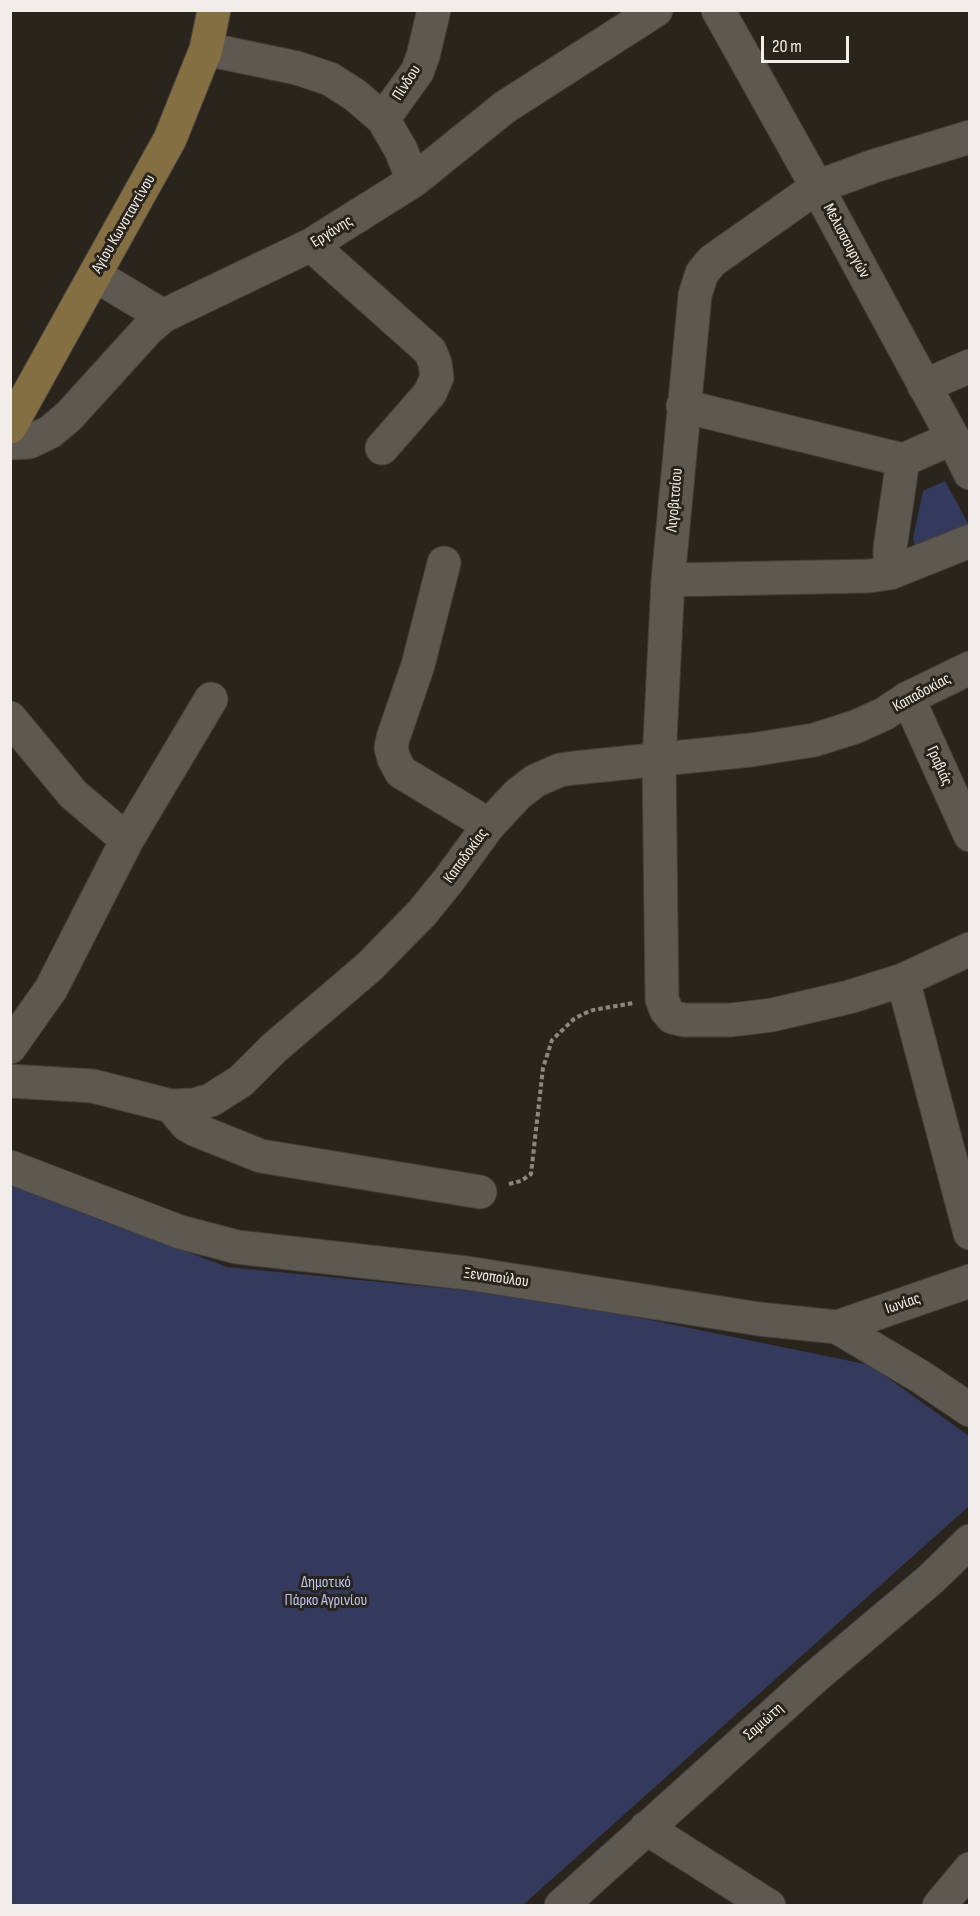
<!DOCTYPE html>
<html>
<head>
<meta charset="utf-8">
<style>
  body { margin:0 }
  #map { position:relative; width:980px; height:1916px; overflow:hidden; background:#29241c; font-family:"Sofia Sans Condensed",sans-serif }
  canvas { display:block }
  .frame { position:absolute; inset:0; border:12px solid #f1eee9; pointer-events:none }
  .scale { position:absolute; left:761px; top:36px; width:88px; height:27px; box-sizing:border-box; border:3px solid #f1eee9; border-top:0; padding-left:8px; font-size:18px; line-height:21px; white-space:nowrap; color:#f1eee9; -webkit-text-stroke:4px #29241c; paint-order:stroke }
</style>
</head>
<body>
<div id="map">
<canvas width="980" height="1916"></canvas>
<div class="frame"></div>
<div class="scale">20 m</div>
</div>
<script>
const c = document.querySelector('canvas').getContext('2d');
c.lineJoin = 'round';
function fill(path, color) {
  c.fillStyle = color;
  c.fill(path, 'evenodd');
}
function toPath(rows) {
  const path = new Path2D();
  for (const r of rows) {
    path.moveTo(r[0], r[1]);
    for (let i = 2; i < r.length; i += 2) path.lineTo(r[i], r[i + 1]);
  }
  return path;
}
function trace(path, color, width, dash) {
  c.strokeStyle = color;
  c.lineWidth = width;
  c.lineCap = dash ? 'butt' : 'round';
  c.setLineDash(dash || []);
  c.stroke(path);
}
function label(font, color, halo, rows, align = 'center') {
  c.font = font + ' "Sofia Sans Condensed",sans-serif';
  c.lineWidth = 6;
  c.setLineDash([]);
  c.textBaseline = 'middle';
  c.strokeStyle = halo;
  c.fillStyle = color;
  for (const [text, x, y, turn = 0] of rows) {
    c.save();
    c.translate(x, y);
    c.rotate((+turn || 0) * Math.PI / 180);
    c.textAlign = isNaN(turn) ? turn : align;
    if (halo) c.strokeText(text, 0, 0);
    c.fillText(text, 0, 0);
    c.restore();
  }
}
fill(toPath([
  [945,481,969,525,969,531,915,547,913,538,923,491],
  [10,1184,227,1267,543,1298,870,1365,969,1436,969,1506,523,1905,11,1905]
]), '#343a5d');
const minor = toPath([
  [718,10,817,187,953,438,970,473],
  [206,49,297,68,330,79,355,95,383,119,401,150,413,181],
  [383,119,417,72,423,56,434,10],
  [970,137,874,166,817,187,712,261,702,273,695,295,668,580,659,760,662,999,666,1010,672,1017,684,1020,731,1020,772,1015,849,997,903,980,970,949],
  [311,245,430,351,435,363,437,377,430,393,382,448],
  [95,275,163,316],
  [924,386,970,366],
  [683,406,903,460,953,438],
  [10,443,29,442,50,432,69,416,148,329,163,316,311,245,413,181,505,107,656,10],
  [444,563,418,665,393,738,391,748,394,759,401,772,489,825],
  [890,573,890,548,903,460],
  [668,580,869,576,890,573,970,541],
  [908,698,970,835],
  [10,718,73,794,127,840],
  [903,980,970,1233],
  [10,1047,51,989,127,840,211,699],
  [10,1081,93,1086,171,1106,194,1105,211,1100,241,1081,274,1048,369,967,422,913,448,881,489,825,518,794,535,781,560,770,574,768,751,750,814,740,855,727,884,714,908,698,970,668],
  [171,1106,187,1125,196,1130,261,1156,480,1192],
  [10,1167,180,1232,237,1247,467,1273,759,1319,837,1327,921,1377,970,1410],
  [837,1327,970,1281],
  [646,1828,769,1906],
  [561,1906,815,1677,931,1579,970,1541],
  [939,1906,970,1869]
]);
const major = toPath([
  [10,427,170,139,206,49,214,10]
]);
trace(minor, '#423e39', 35);
trace(major, '#423e39', 35);
trace(toPath([
  [509,1184,521,1181,531,1174,543,1068,552,1040,574,1019,583,1014,593,1010,634,1003]
]), '#8c8881', 4, [4.5, 3]);
trace(minor, '#5e5950', 33);
trace(major, '#846f43', 33);
label('16px', '#f1eee9', '#29241c', [
  ["Πίνδου",407,83,-57],
  ["Αγίου Κωνσταντίνου",124,224,-60],
  ["Εργάνης",332,232,-32],
  ["Μελισσουργών",846,241,62],
  ["Λιγοβιτσίου",675,500,-85],
  ["Καπαδοκίας",922,693,-29],
  ["Γραβιάς",939,766,66],
  ["Καπαδοκίας",466,856,-54],
  ["Ξενοπούλου",496,1278,8],
  ["Ιωνίας",903,1304,-19],
  ["Σαμιώτη",764,1722,-42]
]);
label('16px', '#b9c3f3', '#29241c', [
  ["Δημοτικό",326,1583],
  ["Πάρκο Αγρινίου",326,1601]
]);
</script>
</body>
</html>
